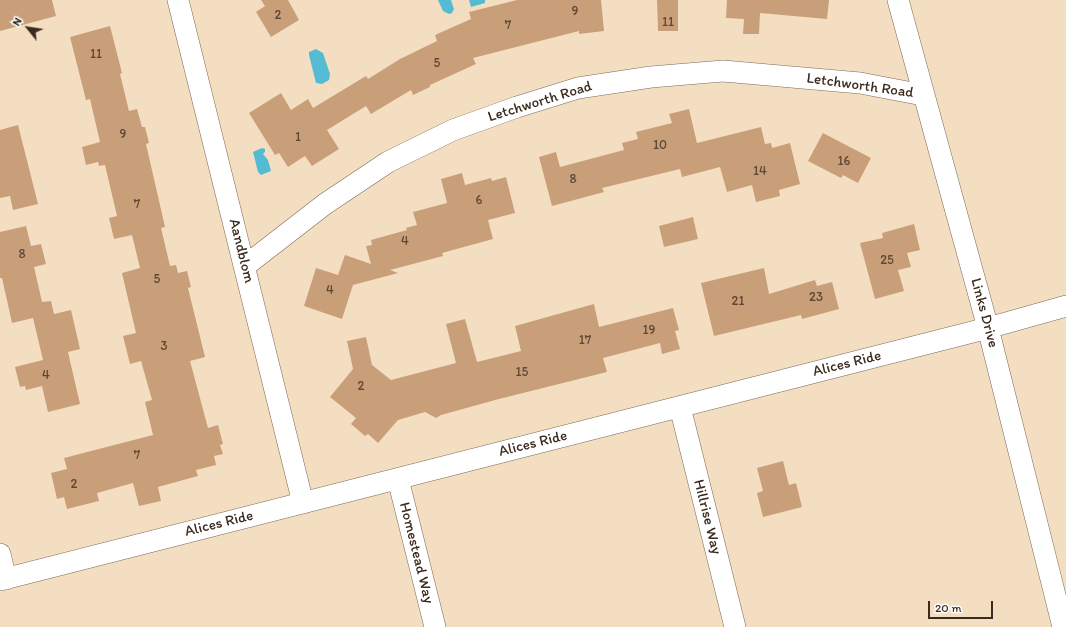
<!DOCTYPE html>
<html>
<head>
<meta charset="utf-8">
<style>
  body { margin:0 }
  #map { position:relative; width:1066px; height:627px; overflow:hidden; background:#f4dec1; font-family:Itim,sans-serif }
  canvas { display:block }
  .north { position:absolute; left:8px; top:8px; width:40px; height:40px; -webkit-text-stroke:3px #fff; paint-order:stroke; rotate:300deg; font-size:11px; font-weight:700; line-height:16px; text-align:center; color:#3b2a1e }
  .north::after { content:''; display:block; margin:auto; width:14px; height:18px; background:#3b2a1e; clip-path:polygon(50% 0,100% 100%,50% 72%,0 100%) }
  .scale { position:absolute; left:928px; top:601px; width:65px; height:18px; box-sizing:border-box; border:2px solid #3b2a1e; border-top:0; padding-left:5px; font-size:12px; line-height:14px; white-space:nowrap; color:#3b2a1e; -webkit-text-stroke:3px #fff; paint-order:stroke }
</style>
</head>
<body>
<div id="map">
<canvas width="1066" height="627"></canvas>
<div class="north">N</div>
<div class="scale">20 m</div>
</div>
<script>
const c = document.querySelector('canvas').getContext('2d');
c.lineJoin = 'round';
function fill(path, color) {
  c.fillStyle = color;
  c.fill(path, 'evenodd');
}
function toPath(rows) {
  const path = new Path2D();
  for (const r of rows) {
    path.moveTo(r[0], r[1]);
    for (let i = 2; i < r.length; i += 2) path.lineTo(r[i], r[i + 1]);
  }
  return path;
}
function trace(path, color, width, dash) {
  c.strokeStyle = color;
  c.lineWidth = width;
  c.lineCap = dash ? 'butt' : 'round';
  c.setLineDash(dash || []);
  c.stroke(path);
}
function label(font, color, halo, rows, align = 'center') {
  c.font = font + ' Itim,sans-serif';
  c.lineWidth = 4;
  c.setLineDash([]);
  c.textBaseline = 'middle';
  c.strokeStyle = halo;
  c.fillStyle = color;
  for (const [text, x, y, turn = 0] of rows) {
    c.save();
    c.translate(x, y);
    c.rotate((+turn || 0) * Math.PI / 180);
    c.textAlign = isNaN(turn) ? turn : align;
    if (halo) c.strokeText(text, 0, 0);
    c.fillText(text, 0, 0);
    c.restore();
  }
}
fill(toPath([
  [438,0,451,0,454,9,452,13,449,14,443,11],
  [469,0,485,0,485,3,471,7],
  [316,49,323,53,330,74,329,80,322,84,316,83,309,55,309,52],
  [262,148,265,149,265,152,263,154,268,160,271,171,261,175,258,172,253,152]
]), '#54bbd2');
fill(toPath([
  [0,0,52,0,56,16,0,31],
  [261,0,288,0,299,20,271,37,256,12,265,6],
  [517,0,601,0,604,31,579,34,579,31,473,58,476,64,430,85,430,87,413,95,411,90,371,114,366,106,327,130,339,149,312,166,305,156,288,167,279,153,275,155,249,113,281,93,291,110,308,99,313,108,366,76,368,79,400,59,437,41,435,35,471,19,469,12],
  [657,0,678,0,678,31,658,31],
  [727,0,829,0,827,19,760,13,759,34,743,34,744,19,726,18],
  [110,26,122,73,120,74,129,111,137,109,142,127,145,127,149,143,146,144,165,227,161,228,170,266,176,265,178,273,187,271,191,287,188,288,205,357,190,361,208,428,218,425,223,444,220,445,223,454,214,456,216,465,196,470,198,476,158,487,161,501,139,506,133,483,97,493,99,501,67,509,64,497,57,499,51,473,67,469,64,458,153,435,145,402,152,400,141,361,130,364,123,336,136,333,122,273,140,268,132,235,114,239,109,218,117,216,105,165,99,166,98,162,86,165,82,147,100,142,90,99,86,100,70,37],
  [689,109,697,143,761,127,765,144,771,143,772,148,790,143,800,184,779,190,780,196,756,202,752,185,727,192,720,167,682,177,680,169,602,188,604,192,552,206,539,157,556,152,560,167,624,150,622,143,638,139,636,132,672,123,669,114],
  [18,125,38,204,13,210,10,196,0,198,0,130],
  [823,133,871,158,858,183,843,175,841,178,808,161],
  [462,173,465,185,491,178,492,181,506,177,515,213,488,220,493,239,442,253,443,256,390,270,398,273,353,285,342,319,304,306,316,268,338,275,345,255,371,264,366,246,372,245,371,240,407,230,406,228,417,225,413,212,447,203,441,179],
  [693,217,698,239,664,247,659,226],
  [914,224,920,250,907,253,911,267,898,270,904,291,875,299,860,243,883,238,882,233],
  [26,226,31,246,41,244,46,264,34,267,42,302,51,301,54,314,71,310,80,349,68,352,80,404,48,412,42,386,26,390,25,386,20,387,15,367,43,360,33,318,12,323,2,278,0,278,0,232],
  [764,268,769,294,815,280,817,286,832,282,839,309,802,319,801,315,714,336,701,283],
  [594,304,599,327,673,308,679,330,675,331,680,349,662,354,660,343,603,358,607,372,499,399,441,415,436,418,425,412,398,420,378,443,368,434,365,436,351,424,356,418,330,397,353,369,347,341,366,337,372,365,391,380,456,363,446,324,465,319,477,362,521,351,515,326],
  [783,461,789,485,796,483,802,507,763,517,757,493,763,491,757,468]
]), '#c99f79');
const street = toPath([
  [178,0,303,503],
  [898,0,988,328,1063,627],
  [245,266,325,204,388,162,453,130,517,107,578,88,651,77,723,71,860,83,923,95],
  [680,407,735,627],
  [398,479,435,627],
  [0,554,6,579],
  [0,580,988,328,1066,306]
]);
trace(street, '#7c6957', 22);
trace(street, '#fff', 21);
label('13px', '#5e4735', null, [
  ["9",575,12],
  ["2",278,16],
  ["11",668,23],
  ["7",508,26],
  ["11",96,55],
  ["5",437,64],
  ["9",123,135],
  ["1",298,138],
  ["10",660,146],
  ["16",844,162],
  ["14",760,172],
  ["8",573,180],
  ["6",479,201],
  ["7",137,205],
  ["4",405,242],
  ["8",22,255],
  ["25",887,261],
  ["5",157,280],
  ["4",330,291],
  ["23",816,298],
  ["21",738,302],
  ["19",649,331],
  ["17",585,341],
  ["3",164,347],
  ["15",522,373],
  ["4",46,376],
  ["2",361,387],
  ["7",137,456],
  ["2",74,485]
]);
label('15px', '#3b2a1e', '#fff', [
  ["Letchworth Road",860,86,8],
  ["Letchworth Road",540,102,-17],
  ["Aandblom",241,251,76],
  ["Links Drive",984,313,75],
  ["Alices Ride",847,364,-14],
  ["Alices Ride",533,444,-14],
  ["Hillrise Way",707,517,76],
  ["Alices Ride",219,524,-14],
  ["Homestead Way",416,553,76]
]);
</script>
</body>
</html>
